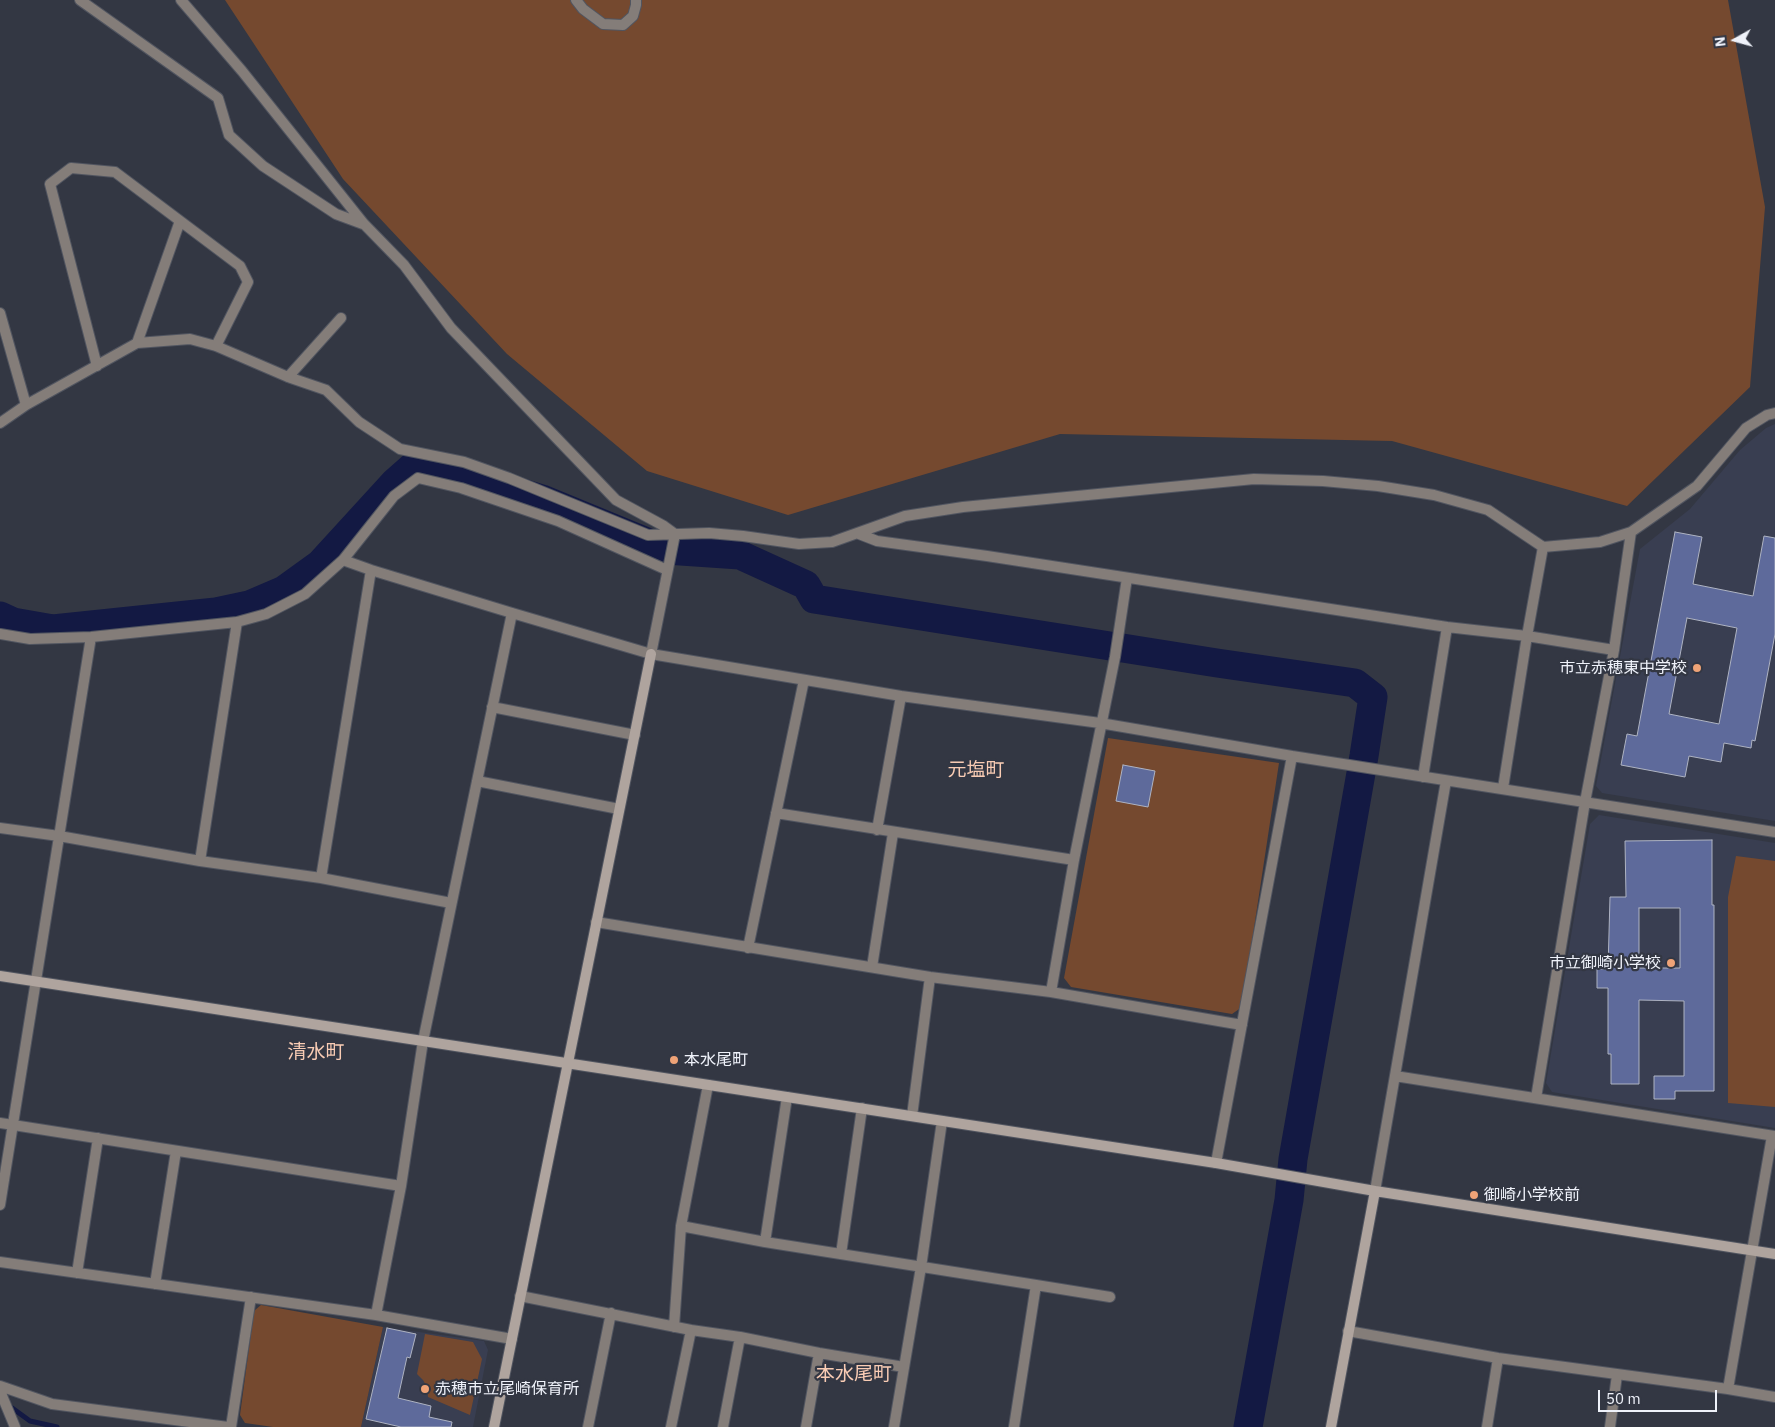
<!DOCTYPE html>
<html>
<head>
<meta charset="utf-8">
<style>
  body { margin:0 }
  #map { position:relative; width:1775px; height:1427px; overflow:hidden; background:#333743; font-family:"IBM Plex Sans",sans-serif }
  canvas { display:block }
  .north { position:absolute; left:1710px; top:15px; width:50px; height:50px; -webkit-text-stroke:4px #333743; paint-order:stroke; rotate:263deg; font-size:14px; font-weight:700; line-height:20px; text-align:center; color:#eff2fa }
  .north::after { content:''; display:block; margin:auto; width:18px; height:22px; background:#eff2fa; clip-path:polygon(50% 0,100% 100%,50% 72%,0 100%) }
  .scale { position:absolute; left:1598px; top:1390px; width:119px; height:22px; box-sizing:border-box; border:2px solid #eff2fa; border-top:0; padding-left:6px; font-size:15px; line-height:18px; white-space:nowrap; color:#eff2fa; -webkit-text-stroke:4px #333743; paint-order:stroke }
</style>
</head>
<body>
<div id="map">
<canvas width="1775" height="1427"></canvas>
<div class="north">N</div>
<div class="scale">50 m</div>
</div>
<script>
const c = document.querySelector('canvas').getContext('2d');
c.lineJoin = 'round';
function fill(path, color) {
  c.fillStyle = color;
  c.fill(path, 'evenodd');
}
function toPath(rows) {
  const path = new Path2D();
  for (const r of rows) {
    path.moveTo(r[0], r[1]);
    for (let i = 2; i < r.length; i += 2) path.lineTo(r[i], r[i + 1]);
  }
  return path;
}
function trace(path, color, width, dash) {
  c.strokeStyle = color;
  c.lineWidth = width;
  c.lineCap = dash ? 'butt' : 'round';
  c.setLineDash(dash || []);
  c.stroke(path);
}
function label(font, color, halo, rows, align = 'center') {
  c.font = font + ' "IBM Plex Sans","Noto Sans JP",sans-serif';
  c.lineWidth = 4.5;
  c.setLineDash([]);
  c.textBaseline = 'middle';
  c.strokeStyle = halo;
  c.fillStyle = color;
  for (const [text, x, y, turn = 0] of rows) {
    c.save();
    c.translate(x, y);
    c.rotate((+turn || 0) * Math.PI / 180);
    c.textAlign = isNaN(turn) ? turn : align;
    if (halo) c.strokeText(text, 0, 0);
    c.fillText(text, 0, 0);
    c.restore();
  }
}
fill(toPath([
  [1775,424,1775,821,1602,793,1596,786,1640,549,1690,509,1740,450,1766,428],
  [1599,815,1775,843,1775,1128,1552,1092,1546,1083,1590,824],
  [383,1327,484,1341,488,1350,473,1427,361,1427]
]), '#393e51');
fill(toPath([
  [225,0,1728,0,1765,207,1750,387,1627,506,1392,441,1060,434,788,515,647,471,507,354,343,179],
  [1108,738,1279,763,1242,1007,1232,1014,1071,987,1064,978],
  [1736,856,1775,861,1775,1107,1728,1103,1728,897],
  [261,1305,383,1327,361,1427,273,1427,245,1423,240,1415,254,1311],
  [425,1334,473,1342,482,1359,470,1415,428,1397,427,1387,423,1380,417,1374]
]), '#75492f');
trace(toPath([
  [8,1405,30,1421,57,1427]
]), '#131943', 5);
trace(toPath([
  [0,616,13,622,53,629,216,612,249,605,284,590,320,564,395,482,412,467,429,468,475,478,542,499,666,550,740,555,806,585,814,599,1217,663,1355,683,1373,697,1364,756,1293,1159,1289,1200,1248,1427]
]), '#131943', 29);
const building = toPath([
  [1675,532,1702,537,1693,584,1753,596,1764,536,1775,538,1775,634,1755,741,1752,740,1751,748,1724,743,1721,762,1689,756,1685,777,1621,765,1627,734,1637,736,1675,532],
  [1687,618,1737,628,1719,724,1669,714,1687,618],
  [1123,765,1155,771,1148,807,1116,801,1123,765],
  [1712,840,1712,905,1714,905,1714,1091,1675,1091,1675,1099,1654,1099,1654,1076,1684,1076,1684,1001,1639,1000,1639,1084,1611,1084,1611,1054,1608,1054,1608,988,1597,988,1597,969,1608,969,1610,897,1626,897,1625,841,1712,840],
  [1639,908,1680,908,1680,968,1639,968,1639,908],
  [387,1328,416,1334,410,1358,407,1357,398,1398,431,1406,429,1417,452,1422,451,1427,401,1427,366,1419,387,1328]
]);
fill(building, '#5e6a9b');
trace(building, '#aeb3c2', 1);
const street = toPath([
  [80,0,218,98,229,135,263,166,336,214,363,224],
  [181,0,242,71,364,224,404,265,451,328,616,500,664,526,675,534],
  [576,0,583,9,603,24,623,25,633,16,636,5,636,0],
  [0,313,26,405],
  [137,343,180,221],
  [97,366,50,184,71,168,115,172,240,266,248,282,216,346],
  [288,377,341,318],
  [0,423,26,405,137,343,190,339,216,346,288,377,326,390,359,422,400,449,464,462,509,478,648,535,709,533,743,536,799,544,832,542,905,516,963,507,1254,479,1323,481,1378,486,1434,495,1488,510,1543,547,1600,542,1631,532,1697,486,1746,428,1767,415,1775,413],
  [859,534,877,541,987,556,1447,627,1527,636,1614,650],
  [343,560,371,570,512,613,651,654,901,696,1100,723,1292,756,1775,832],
  [0,634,30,639,91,637,237,622,266,614,305,594,343,560,394,496,418,478,461,488,558,521,667,570],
  [651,654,675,534],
  [492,707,635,735],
  [1423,777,1447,627],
  [477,781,619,809],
  [1503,788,1527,636,1543,547],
  [776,813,1074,860],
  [0,828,59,836,200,861,321,878,451,903],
  [877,830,901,696],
  [200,861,237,622],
  [321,878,371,570],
  [596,922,930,977,1051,992,1242,1025],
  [748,948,804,680],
  [872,967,893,833],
  [1051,992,1074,860,1115,657,1127,578],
  [1395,1076,1775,1136],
  [1536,1098,1585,802,1614,650,1631,532],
  [912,1116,930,977],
  [0,1123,401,1186],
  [1216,1163,1292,756],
  [1375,1191,1446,781],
  [0,1205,91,637],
  [681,1226,765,1242,1036,1285,1014,1427],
  [765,1242,787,1097],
  [841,1254,862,1108],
  [0,1262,376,1315,512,1339],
  [77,1273,98,1138],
  [155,1284,176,1151],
  [1036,1285,1110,1297],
  [520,1296,691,1330,740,1337,723,1427],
  [376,1315,401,1186,423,1041,512,613],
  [674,1327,681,1226,708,1085],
  [1348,1331,1498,1358,1728,1389,1775,1397],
  [740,1337,819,1353,904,1367],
  [0,1386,52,1404,228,1427],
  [1728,1389,1772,1136],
  [0,1391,15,1427],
  [231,1427,251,1297],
  [588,1427,611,1313],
  [671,1427,691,1330],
  [806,1427,819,1353],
  [894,1427,921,1267,942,1121],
  [1487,1427,1498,1358],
  [1610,1427,1617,1375]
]);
const secondary = toPath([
  [0,976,1216,1163,1375,1191,1775,1254],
  [494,1427,651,654],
  [1331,1427,1375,1191]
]);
trace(street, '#515560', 12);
trace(secondary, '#515560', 12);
trace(street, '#847d79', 10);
trace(secondary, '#afa49e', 10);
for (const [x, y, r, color] of [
  [1697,668,5,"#efa377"],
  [1671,963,5,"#efa377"],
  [674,1060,5,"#efa377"],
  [1474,1195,5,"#efa377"],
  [425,1389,5,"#efa377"]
]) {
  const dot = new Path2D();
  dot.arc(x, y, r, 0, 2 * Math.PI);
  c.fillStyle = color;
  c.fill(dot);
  trace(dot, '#333743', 2);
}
label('16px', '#eff2fa', '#333743', [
  ["市立赤穂東中学校",1687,668,"right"],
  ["市立御崎小学校",1661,963,"right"],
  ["本水尾町",684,1060],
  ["御崎小学校前",1484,1195],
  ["赤穂市立尾崎保育所",435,1389]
], 'left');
label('19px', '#f9ccb4', '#333743', [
  ["元塩町",976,771],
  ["清水町",316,1053],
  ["本水尾町",854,1375]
]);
</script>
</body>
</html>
